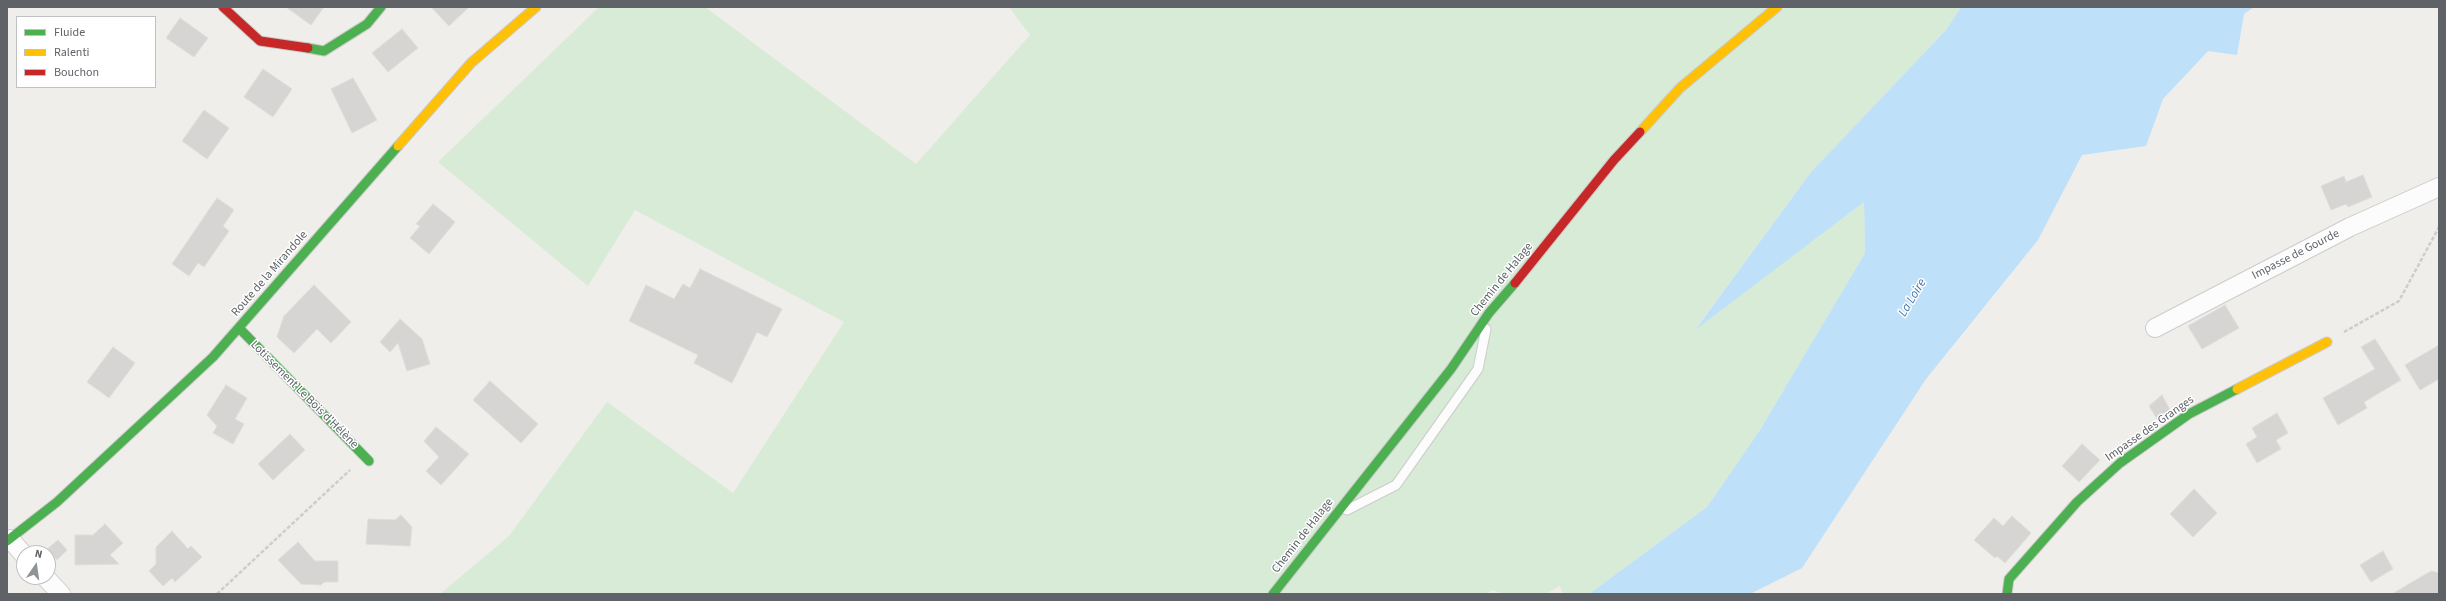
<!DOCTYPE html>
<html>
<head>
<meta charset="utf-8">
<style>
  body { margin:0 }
  #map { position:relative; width:2446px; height:601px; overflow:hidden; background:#efeeea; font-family:"Source Sans 3",sans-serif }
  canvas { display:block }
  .frame { position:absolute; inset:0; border:8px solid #5f6368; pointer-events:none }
  .legend { position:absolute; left:16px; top:16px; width:140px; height:72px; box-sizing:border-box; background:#fff; border:1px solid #bfc1c3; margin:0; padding:5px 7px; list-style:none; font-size:12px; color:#5f6368 }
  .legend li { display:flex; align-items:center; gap:8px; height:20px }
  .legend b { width:20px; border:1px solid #bfc1c3 }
  .north { position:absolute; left:16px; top:545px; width:40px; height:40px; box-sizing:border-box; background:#fff; border:1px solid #bfc1c3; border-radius:50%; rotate:13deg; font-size:11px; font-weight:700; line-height:16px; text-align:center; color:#5f6368 }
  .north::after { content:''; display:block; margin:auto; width:14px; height:18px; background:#919496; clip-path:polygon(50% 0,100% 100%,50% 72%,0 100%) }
</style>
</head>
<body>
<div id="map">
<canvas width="2446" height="601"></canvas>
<div class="frame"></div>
<ul class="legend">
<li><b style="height:5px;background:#4caf50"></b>Fluide</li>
<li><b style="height:5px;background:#ffc107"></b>Ralenti</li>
<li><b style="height:5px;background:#c62828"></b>Bouchon</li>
</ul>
<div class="north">N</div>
</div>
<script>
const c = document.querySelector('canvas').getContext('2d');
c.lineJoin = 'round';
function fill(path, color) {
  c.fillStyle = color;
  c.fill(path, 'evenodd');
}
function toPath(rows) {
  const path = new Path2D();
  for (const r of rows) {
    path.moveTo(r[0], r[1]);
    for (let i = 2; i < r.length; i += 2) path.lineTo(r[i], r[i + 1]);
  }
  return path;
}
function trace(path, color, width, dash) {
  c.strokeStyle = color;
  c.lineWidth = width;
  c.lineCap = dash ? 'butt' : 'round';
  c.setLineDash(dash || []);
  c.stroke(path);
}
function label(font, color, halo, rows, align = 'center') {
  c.font = font + ' "Source Sans 3",sans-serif';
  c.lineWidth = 3;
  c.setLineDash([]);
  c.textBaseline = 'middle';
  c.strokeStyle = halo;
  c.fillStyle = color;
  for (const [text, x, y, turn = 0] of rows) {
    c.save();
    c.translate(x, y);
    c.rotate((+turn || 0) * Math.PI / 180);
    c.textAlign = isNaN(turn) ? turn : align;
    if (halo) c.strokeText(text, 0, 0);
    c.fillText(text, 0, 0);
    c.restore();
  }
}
fill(toPath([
  [599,7,705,7,916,164,1030,35,1009,7,1961,7,1946,30,1811,172,1696,328,1864,202,1865,253,1760,430,1707,507,1589,594,1563,594,1560,586,1545,594,1502,594,1493,590,1486,594,440,594,509,536,607,402,733,493,844,322,635,210,588,286,438,162]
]), '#d8ebd6');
fill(toPath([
  [1961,7,2254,7,2244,14,2237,55,2208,51,2163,99,2146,146,2082,155,2038,240,1926,379,1802,568,1750,594,1589,594,1707,507,1760,430,1865,253,1864,202,1695,330,1811,172,1946,30]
]), '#bfe0f9');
const building = toPath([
  [286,7,324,7,311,25,286,7],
  [431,7,469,7,449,26,431,7],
  [180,18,208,38,194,57,166,38,180,18],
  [402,29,418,48,388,72,372,53,402,29],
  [263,69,292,89,273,117,244,97,263,69],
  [353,78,377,120,352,133,331,89,353,78],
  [204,110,229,128,207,159,182,141,204,110],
  [2363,175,2372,197,2348,207,2346,204,2331,210,2321,186,2344,176,2346,182,2363,175],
  [217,198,234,210,223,226,229,231,204,267,198,263,189,276,172,264,217,198],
  [433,204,455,222,429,254,410,238,420,226,416,224,433,204],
  [700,269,782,309,767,337,757,332,732,383,694,363,698,355,629,321,646,285,674,299,683,284,690,288,700,269],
  [314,285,351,322,331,343,317,329,294,353,277,337,284,316,314,285],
  [2225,305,2239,328,2202,349,2188,326,2225,305],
  [400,319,422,339,430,364,407,371,398,343,390,352,380,342,400,319],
  [2375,339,2401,380,2364,402,2367,408,2338,425,2323,398,2375,369,2361,347,2375,339],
  [2439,345,2439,379,2420,390,2405,365,2439,345],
  [113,347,135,363,109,398,87,382,113,347],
  [490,381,538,424,521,443,473,400,490,381],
  [226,385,247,398,235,419,244,424,233,444,213,433,217,426,207,415,226,385],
  [2162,395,2170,410,2157,419,2149,406,2162,395],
  [2277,413,2288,433,2276,440,2281,449,2257,463,2246,444,2257,437,2252,428,2277,413],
  [436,427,469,454,441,485,426,471,439,457,424,441,436,427],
  [290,434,305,450,273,480,258,464,290,434],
  [2082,444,2100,460,2079,482,2062,466,2082,444],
  [2194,489,2217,513,2193,537,2170,514,2194,489],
  [401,515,412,527,410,546,366,544,368,519,395,520,401,515],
  [2012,516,2031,533,2005,563,1997,556,1995,558,1974,540,1994,518,2003,526,2012,516],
  [105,524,123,543,110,555,119,564,75,565,75,535,93,535,105,524],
  [172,531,188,549,191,546,202,557,175,582,172,578,163,586,149,571,156,564,156,547,172,531],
  [58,540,67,550,57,560,47,549,58,540],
  [298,542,315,561,338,561,338,582,324,582,321,585,301,584,278,560,298,542],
  [2383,551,2393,569,2371,582,2360,565,2383,551],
  [2431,571,2439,573,2439,594,2392,594,2431,571]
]);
fill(building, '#d6d5d3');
trace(building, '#deddd9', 1);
const lane = toPath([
  [1347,510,1396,485,1478,369,1486,329]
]);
const street = toPath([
  [2155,328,2350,227,2439,187],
  [10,539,24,555],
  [45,577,61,594]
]);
const fast = toPath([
  [308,48,324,51,367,24,381,7],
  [239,328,369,461],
  [7,541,57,502,213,357,398,146],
  [1273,594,1451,369,1489,313,1515,283],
  [2007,594,2009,579,2077,502,2120,463,2189,414,2237,389]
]);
const slow = toPath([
  [1640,132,1680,88,1777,7],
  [398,146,471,63,536,7],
  [2237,389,2327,342]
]);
const jam = toPath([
  [223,7,260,41,308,48],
  [1515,283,1614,160,1640,132]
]);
trace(lane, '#cbcccc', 11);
trace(street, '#cbcccc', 20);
trace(fast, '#cacacb', 11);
trace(slow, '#cacacb', 11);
trace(jam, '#cacacb', 11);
trace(toPath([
  [2344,332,2399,301,2439,227],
  [217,594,350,470]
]), '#cacfcc', 2.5, [4, 2]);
trace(lane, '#fdfcfc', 9);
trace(street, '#fdfcfc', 18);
trace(fast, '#4caf50', 9);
trace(slow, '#ffc107', 9);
trace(jam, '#c62828', 9);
label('12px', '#5f6368', '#fff', [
  ["Impasse de Gourde",2296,255,-27],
  ["Route de la Mirandole",270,274,-49],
  ["Chemin de Halage",1502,280,-51],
  ["Lotissement Le Bois d'Hélène",304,395,45],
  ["Impasse des Granges",2150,429,-35],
  ["Chemin de Halage",1303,536,-52]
]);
label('italic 13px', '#4174aa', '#fff', [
  ["La Loire",1913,298,-59]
]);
</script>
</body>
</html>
